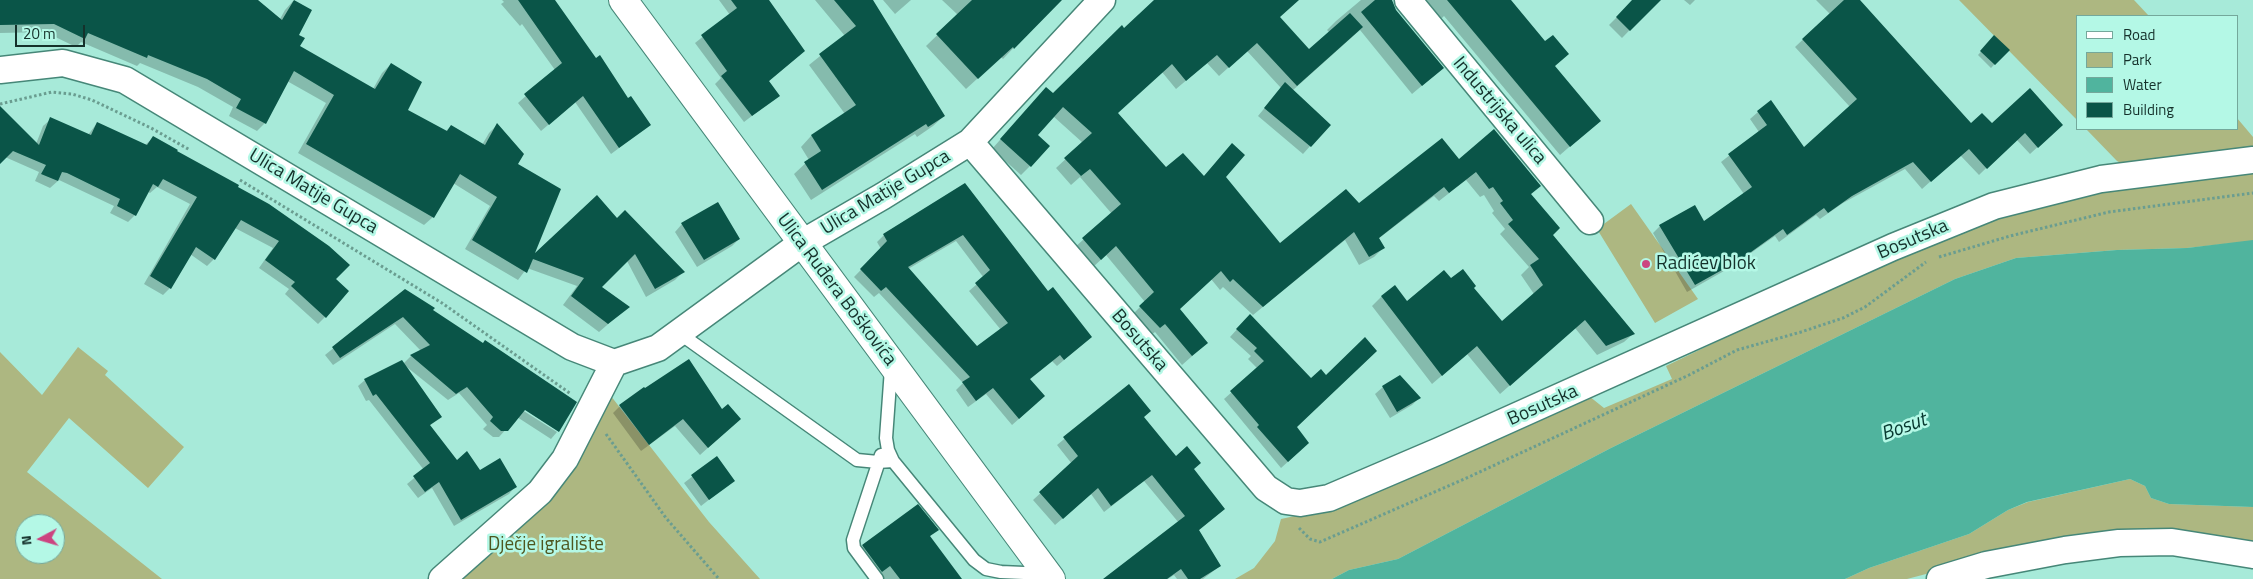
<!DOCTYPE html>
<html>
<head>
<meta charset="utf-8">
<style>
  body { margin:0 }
  #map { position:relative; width:2253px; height:579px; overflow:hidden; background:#a7ead9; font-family:"Titillium Web",sans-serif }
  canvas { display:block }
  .legend { position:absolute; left:2076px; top:15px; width:162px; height:115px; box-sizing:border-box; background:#b4f8e6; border:1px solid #74a89b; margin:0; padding:6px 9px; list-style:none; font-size:15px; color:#15312b }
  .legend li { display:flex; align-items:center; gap:10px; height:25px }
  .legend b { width:25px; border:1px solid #74a89b }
  .north { position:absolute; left:15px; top:514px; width:50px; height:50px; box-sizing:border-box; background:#b4f8e6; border:1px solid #74a89b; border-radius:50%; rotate:264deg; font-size:14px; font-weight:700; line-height:20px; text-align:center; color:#15312b }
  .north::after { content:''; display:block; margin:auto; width:18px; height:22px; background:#cc4480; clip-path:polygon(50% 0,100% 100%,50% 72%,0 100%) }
  .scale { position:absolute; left:15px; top:25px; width:70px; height:22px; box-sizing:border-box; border:2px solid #15312b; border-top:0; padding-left:6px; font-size:15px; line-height:18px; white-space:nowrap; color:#15312b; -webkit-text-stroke:4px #b4f8e6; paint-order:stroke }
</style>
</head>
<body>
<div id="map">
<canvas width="2253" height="579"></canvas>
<ul class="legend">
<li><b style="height:6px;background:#fff"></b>Road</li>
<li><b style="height:14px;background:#adb781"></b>Park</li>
<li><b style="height:14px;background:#50b49e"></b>Water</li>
<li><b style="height:14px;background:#0a5548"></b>Building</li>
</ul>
<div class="north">N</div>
<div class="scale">20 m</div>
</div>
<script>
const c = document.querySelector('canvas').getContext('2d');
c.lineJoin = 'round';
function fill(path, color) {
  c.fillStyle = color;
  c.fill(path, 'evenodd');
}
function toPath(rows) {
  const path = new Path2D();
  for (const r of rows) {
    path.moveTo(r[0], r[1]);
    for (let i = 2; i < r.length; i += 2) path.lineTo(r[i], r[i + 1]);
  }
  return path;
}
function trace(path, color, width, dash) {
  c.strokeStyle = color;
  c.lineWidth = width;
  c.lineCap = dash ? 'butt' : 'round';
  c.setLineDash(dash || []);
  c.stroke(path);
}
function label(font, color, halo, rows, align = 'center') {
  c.font = font + ' "Titillium Web",sans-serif';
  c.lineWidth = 5;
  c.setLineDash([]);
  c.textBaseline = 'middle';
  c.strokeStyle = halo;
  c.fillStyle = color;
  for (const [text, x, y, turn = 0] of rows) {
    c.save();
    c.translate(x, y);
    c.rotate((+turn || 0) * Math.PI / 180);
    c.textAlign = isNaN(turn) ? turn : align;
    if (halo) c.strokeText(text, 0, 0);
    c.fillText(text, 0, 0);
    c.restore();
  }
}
fill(toPath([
  [1959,0,2134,0,2149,16,2077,16,2077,120],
  [2237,118,2253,137,2253,149,2130,168,2117,161,2086,129,2237,129],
  [2253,168,2253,241,2187,248,2117,250,2016,258,1955,279,1611,448,1398,559,1349,570,1332,579,1235,579,1254,568,1275,541,1281,519,1332,508,1589,396,1604,408,1672,379,1666,366,1799,302,1938,240,2037,204,2140,185],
  [1631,204,1698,299,1655,323,1597,229],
  [78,347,108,371,105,375,184,447,148,488,69,418,27,472,162,579,0,579,0,352,42,395],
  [25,524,55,524,55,554,25,554],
  [607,391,709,522,760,579,453,579],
  [2130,479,2145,486,2151,498,2169,504,2253,507,2253,547,1998,555,1907,579,1845,579,1869,568,1969,534,2008,510,2028,502]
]), '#adb781');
fill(toPath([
  [2253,240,2253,507,2169,504,2151,498,2145,486,2130,479,2027,502,2008,510,1969,534,1869,568,1845,579,1332,579,1349,570,1398,559,1611,448,1955,279,2016,258,2117,250,2187,248]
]), '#50b49e');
fill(toPath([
  [0,0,256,0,280,19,285,10,293,1,311,10,297,36,298,47,373,89,382,73,391,64,407,111,446,131,451,126,482,145,489,133,497,125,516,165,532,258,617,220,683,272,675,280,646,297,627,261,600,287,628,307,599,332,563,305,577,286,527,268,518,280,465,249,490,206,453,183,433,217,424,225,298,153,326,103,287,81,265,123,257,131,229,116,233,107,198,87,140,63,137,66,81,42,76,47,45,32,0,33],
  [502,0,554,0,595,60,650,125,611,154,575,102,541,131,518,103,555,70,522,24,520,26,501,4,504,2],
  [719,0,767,0,804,51,768,82,778,96,744,122,715,84,721,78,695,43,730,15],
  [815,0,871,0,944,116,933,126,917,137,915,134,811,200,794,174,809,160,801,147,811,136,845,114,809,65,845,36],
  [883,0,911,0,895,14],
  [942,0,1059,0,1003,59,1001,57,966,89,926,46,958,15],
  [1156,0,1281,0,1279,17,1309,50,1329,32,1327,30,1336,21,1361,0,1391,0,1395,10,1443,68,1412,94,1360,30,1292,91,1329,125,1303,154,1258,116,1281,88,1247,51,1219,76,1207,63,1176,89,1162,72,1117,113,1166,169,1203,177,1232,145,1225,177,1280,245,1359,205,1459,161,1540,185,1530,195,1551,235,1633,334,1624,342,1597,355,1575,328,1500,394,1467,354,1432,384,1372,306,1381,297,1395,286,1407,302,1451,280,1473,288,1502,323,1534,294,1521,275,1529,267,1500,234,1505,229,1492,213,1494,211,1484,195,1480,197,1466,180,1439,201,1434,196,1378,239,1383,248,1374,257,1359,265,1345,240,1253,315,1223,287,1220,290,1211,279,1179,309,1207,343,1182,365,1155,332,1150,336,1131,316,1145,302,1106,255,1092,268,1074,248,1112,214,1080,177,1071,185,1056,168,1083,143,1053,116,1036,135,1030,166,1021,175,992,149,1037,98,1053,95],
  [1422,0,1489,0,1554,67,1599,121,1560,155,1444,16,1440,20],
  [1634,0,1659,0,1622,38,1609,25],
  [1684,0,1695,0,1690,5],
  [1816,0,1859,0,1971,125,1992,125,2054,132,2030,154,2016,139,1979,175,1960,155,1922,189,1905,169,1843,203,1820,219,1816,215,1779,242,1775,236,1731,267,1687,292,1653,233,1660,226,1704,223,1744,194,1721,162,1759,132,1750,119,1758,112,1804,149,1850,107,1795,47,1830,14],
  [1994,37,2008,50,1991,68,1978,55],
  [51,119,88,135,97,123,145,145,153,138,237,187,335,279,325,317,318,324,285,294,289,289,259,268,273,248,235,228,214,259,207,266,190,254,170,288,163,295,144,284,190,204,157,187,150,193,147,191,135,215,128,222,110,213,114,206,59,180,50,188,35,181,39,172,5,157,0,163,0,120,36,144,43,126],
  [965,185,1048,293,1091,337,1057,366,1052,361,1029,380,1037,403,1012,425,986,394,968,407,956,390,963,383,879,293,874,297,854,277,881,249,877,242,884,235],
  [956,241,984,278,969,291,1001,330,977,347,908,269],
  [682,224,739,239,732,246,697,267,675,232],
  [405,290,432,311,575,403,558,431,520,406,519,408,557,432,551,439,517,417,499,437,493,437,483,429,487,425,459,393,448,400,403,364,411,356,421,351,395,324,333,365,325,355],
  [1250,315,1296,427,1301,450,1281,468,1224,399,1258,369,1248,359,1251,356,1230,337],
  [365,380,440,417,429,426,457,462,515,487,509,494,454,526,432,488,418,498,407,484,424,470,369,400,366,401,358,386],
  [1128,386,1143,417,1176,457,1193,469,1224,509,1198,531,1220,566,1203,579,1177,579,1174,575,1168,579,1111,579,1179,523,1144,481,1104,512,1091,494,1055,525,1033,500,1072,464,1057,445],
  [1383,387,1419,398,1412,405,1390,418,1375,394],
  [620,406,732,426,700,455,675,426,641,451,613,413],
  [716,458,733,481,701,506,684,483],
  [937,529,929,537,961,579,869,579,852,557,863,546]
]), '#0003');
fill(toPath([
  [0,0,258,0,282,20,294,0,312,10,299,35,305,38,300,46,375,89,391,63,422,82,408,110,447,131,451,125,485,145,497,123,524,154,518,164,561,189,535,253,597,195,617,218,625,210,685,272,655,289,635,254,602,287,630,307,608,324,571,296,584,278,533,259,527,273,472,240,497,197,460,174,434,218,306,144,334,95,294,71,266,124,236,108,241,99,207,79,148,55,147,58,88,33,85,39,54,24,0,25],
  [518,0,555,0,596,58,600,55,628,98,631,96,651,125,619,148,583,96,549,125,524,94,562,63],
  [731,0,769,0,805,51,769,81,780,96,752,116,721,76,727,71,701,35,737,8],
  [834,0,873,0,945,116,928,127,926,124,822,190,804,162,821,151,811,135,856,105,819,54,856,26],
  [972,0,1062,0,1014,49,1013,47,978,79,936,34],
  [1154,0,1299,0,1280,17,1309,49,1350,13,1363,27,1297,86,1257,43,1229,68,1217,55,1186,81,1172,64,1118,113,1166,167,1183,153,1204,176,1232,143,1245,155,1226,177,1280,243,1346,189,1359,203,1442,138,1459,159,1494,129,1541,186,1531,194,1560,228,1553,235,1635,334,1606,346,1585,320,1510,386,1477,346,1442,376,1381,296,1395,285,1407,301,1444,270,1451,278,1463,269,1476,286,1474,288,1502,321,1543,285,1530,265,1539,259,1508,224,1513,220,1500,203,1503,201,1493,187,1489,189,1476,172,1449,193,1444,187,1379,238,1385,248,1369,257,1354,232,1263,307,1233,279,1230,282,1221,271,1180,309,1208,343,1192,356,1165,324,1160,328,1139,306,1154,292,1116,246,1101,260,1082,238,1121,204,1090,169,1081,176,1064,158,1092,133,1063,107,1038,135,1050,146,1031,167,1000,139,1046,87,1053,93,1122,25,1124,28],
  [1375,0,1392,0,1396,10,1444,68,1422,86,1361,12],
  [1447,0,1511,0,1545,41,1553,35,1569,54,1555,66,1601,121,1570,147],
  [1632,0,1661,0,1630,31,1616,17],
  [1844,0,1860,0,1971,123,1982,113,1992,123,2030,88,2063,125,2038,148,2025,133,1987,169,1969,149,1931,182,1913,162,1852,196,1828,213,1824,208,1787,235,1783,229,1740,260,1695,285,1659,225,1695,205,1704,221,1752,187,1728,154,1767,125,1757,111,1771,100,1804,147,1857,99,1802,39],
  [1994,35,2010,50,1995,65,1980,51],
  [1285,82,1331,125,1311,147,1264,108],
  [0,106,39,145,50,117,91,135,97,122,147,145,153,136,178,150,177,151,239,185,238,187,269,204,329,246,350,265,336,279,349,291,326,318,291,286,295,282,265,260,279,241,241,220,215,260,196,247,171,289,150,276,197,197,163,179,158,187,153,184,136,216,117,206,120,199,67,173,62,172,58,181,41,174,46,165,13,151,0,164],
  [965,183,1048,291,1053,287,1092,337,1064,360,1060,355,1030,379,1045,396,1019,419,993,388,976,401,962,382,970,377,886,287,881,291,860,269,887,241,883,234],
  [963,235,990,270,975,283,1008,323,977,346,908,267],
  [718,202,740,239,704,260,681,223],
  [405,289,435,308,433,310,483,343,485,340,577,402,559,432,525,410,508,431,501,431,490,421,493,417,467,387,456,394,410,355,430,345,403,317,340,358,332,347],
  [1250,314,1311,378,1321,369,1326,375,1365,337,1377,351,1297,427,1309,443,1288,462,1257,427,1259,425,1230,391,1264,361,1254,351,1257,348,1236,329],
  [689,359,722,409,728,404,741,419,708,448,683,419,649,445,619,405,644,387,645,388],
  [402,360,442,417,430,425,457,460,467,451,480,470,500,458,517,487,461,520,439,482,425,492,413,476,430,463,376,394,373,396,364,379],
  [1400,375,1421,398,1397,412,1382,386],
  [1129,384,1151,411,1144,417,1176,456,1187,446,1201,463,1194,469,1225,509,1199,530,1221,566,1200,579,1188,579,1181,569,1167,579,1103,579,1185,516,1152,475,1111,506,1098,488,1063,519,1039,492,1078,456,1063,437],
  [717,456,735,481,709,500,691,475],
  [918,504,939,530,930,536,962,579,900,579,890,566,882,572,862,545]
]), '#0a5548');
const lane = toPath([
  [679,333,857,460,878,462,893,461],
  [891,369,886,438,888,450,893,461,974,560,986,569,1001,572,1047,574],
  [877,579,854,548,853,540,881,455]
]);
const street = toPath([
  [1408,0,1590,221],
  [0,70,63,63,125,80,572,347,614,363,658,348,802,243,883,196,970,142,1102,0],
  [970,142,1266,488,1286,501,1300,503,1329,498,1439,451,1893,247,1994,206,2101,179,2253,160],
  [442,579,540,492,565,459,614,363],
  [1940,579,1986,565,2065,550,2119,543,2172,542,2253,555]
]);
const secondary = toPath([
  [623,0,1051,579]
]);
trace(lane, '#468778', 15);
trace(street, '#468778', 29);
trace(secondary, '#468778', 30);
trace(toPath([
  [0,104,52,92,72,94,92,100,151,128,190,150],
  [240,180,442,303,571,394],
  [1939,257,2010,236,2109,212,2253,193],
  [606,434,666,518,719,579],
  [1299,528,1310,539,1320,542,1471,476,1689,375,1737,350,1801,332,1843,318,1865,307,1926,262]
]), '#6a9d90', 3, [2.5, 2.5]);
trace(lane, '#fff', 12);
trace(street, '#fff', 26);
trace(secondary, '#fff', 28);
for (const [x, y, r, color] of [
  [1646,264,5,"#cc4480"]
]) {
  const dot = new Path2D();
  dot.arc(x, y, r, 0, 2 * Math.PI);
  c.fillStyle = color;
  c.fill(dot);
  trace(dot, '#b4f8e6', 2);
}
label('19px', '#15312b', '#b4f8e6', [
  ["Industrijska ulica",1499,111,50],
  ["Ulica Matije Gupca",313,192,31],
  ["Ulica Matije Gupca",886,193,-31],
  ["Bosutska",1913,240,-23],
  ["Ulica Ruđera Boškovića",836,290,53],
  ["Bosutska",1139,341,49],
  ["Bosutska",1543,406,-24]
]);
label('19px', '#15312b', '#b4f8e6', [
  ["Radićev blok",1656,264]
], 'left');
label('19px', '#4e561f', '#b4f8e6', [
  ["Dječje igralište",546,545]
]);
label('italic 20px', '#06372e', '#b4f8e6', [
  ["Bosut",1904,428,-20]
]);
</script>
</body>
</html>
